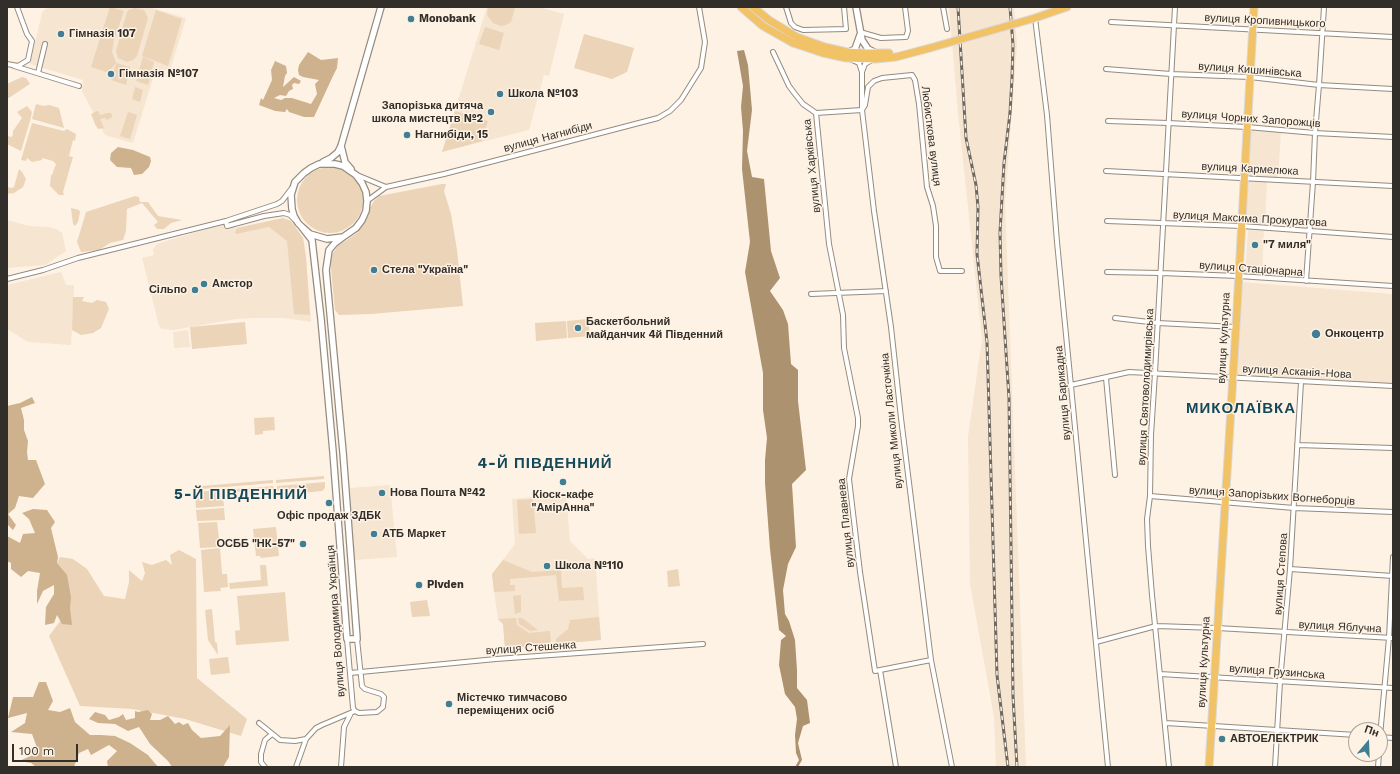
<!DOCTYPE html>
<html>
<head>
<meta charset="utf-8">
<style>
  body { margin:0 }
  #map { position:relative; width:1400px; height:774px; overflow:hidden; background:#fef2e4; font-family:"Work Sans",sans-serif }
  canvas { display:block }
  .frame { position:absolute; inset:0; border:8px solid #322e29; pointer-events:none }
  .north { position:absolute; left:1348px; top:722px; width:40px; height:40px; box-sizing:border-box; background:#fef2e4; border:1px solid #aca499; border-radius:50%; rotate:19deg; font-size:11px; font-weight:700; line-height:16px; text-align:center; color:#322e29 }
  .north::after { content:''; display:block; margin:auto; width:14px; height:18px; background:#407e94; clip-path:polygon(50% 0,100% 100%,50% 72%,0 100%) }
  .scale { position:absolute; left:12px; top:744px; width:66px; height:18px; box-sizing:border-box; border:2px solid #322e29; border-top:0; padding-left:5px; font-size:12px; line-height:14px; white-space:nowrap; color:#322e29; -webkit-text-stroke:3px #fef2e4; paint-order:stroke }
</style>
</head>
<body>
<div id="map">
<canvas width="1400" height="774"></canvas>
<div class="frame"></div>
<div class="north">Пн</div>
<div class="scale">100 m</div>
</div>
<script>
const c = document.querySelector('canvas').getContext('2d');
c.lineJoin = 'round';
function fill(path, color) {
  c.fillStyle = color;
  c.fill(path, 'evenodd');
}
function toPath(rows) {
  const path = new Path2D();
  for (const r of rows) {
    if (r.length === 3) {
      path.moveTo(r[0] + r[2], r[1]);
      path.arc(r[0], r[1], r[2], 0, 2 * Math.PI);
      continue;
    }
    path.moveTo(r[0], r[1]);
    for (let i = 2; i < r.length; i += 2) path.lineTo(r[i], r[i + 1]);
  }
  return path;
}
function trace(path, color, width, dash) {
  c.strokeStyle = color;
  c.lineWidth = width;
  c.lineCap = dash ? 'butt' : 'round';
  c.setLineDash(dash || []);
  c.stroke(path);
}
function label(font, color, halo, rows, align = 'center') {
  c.font = font + ' "Work Sans",sans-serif';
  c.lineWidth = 3;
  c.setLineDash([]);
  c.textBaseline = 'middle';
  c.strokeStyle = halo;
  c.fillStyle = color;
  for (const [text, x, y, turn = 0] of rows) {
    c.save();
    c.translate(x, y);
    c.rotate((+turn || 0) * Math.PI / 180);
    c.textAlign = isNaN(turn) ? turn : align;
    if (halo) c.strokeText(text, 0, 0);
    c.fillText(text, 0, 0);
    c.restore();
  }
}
fill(toPath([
  [50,7,148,7,186,18,171,67,153,78,133,143,105,135,82,91,83,80,30,64,42,13,44,10],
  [487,7,539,7,564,14,549,76,544,75,529,130,442,152],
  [949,7,1014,7,1017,44,1005,203,1026,767,996,767,994,717,970,584,968,437,982,339,958,113],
  [1251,129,1281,131,1278,178,1248,177],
  [1248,180,1267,181,1265,226,1245,225],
  [283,218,291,221,303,238,306,257,311,322,284,318,254,318,236,319,173,330,162,329,159,326,142,258,154,255,153,249,157,244,224,224,237,228],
  [7,220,29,226,49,227,56,229,62,233,66,251,45,265,7,268],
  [1248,230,1264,231,1262,277,1245,275],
  [61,272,66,285,74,285,71,345,28,342,7,329,7,285],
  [1241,282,1393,294,1393,384,1236,375],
  [188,330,190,347,174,348,173,332],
  [390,485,397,557,354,560,350,488],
  [566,494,570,541,588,559,595,558,601,640,505,648,503,624,498,619,495,598,492,574,515,544,512,499]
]), '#f5e5d1');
fill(toPath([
  [110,7,124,11,114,40,112,52,116,63,112,68,106,72,91,67],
  [488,7,515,7,511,22,506,25,501,26,493,23,487,15],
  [135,8,144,10,148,18,137,56,133,60,127,62,118,58,116,51,127,12,129,10],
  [156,10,182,19,168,66,142,56],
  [485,27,504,33,499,50,479,44],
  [584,34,634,48,627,72,612,79,574,68],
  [143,57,154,62,148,85,136,81],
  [116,63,130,67,126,85,111,80],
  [22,77,26,78,30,84,7,99,7,84],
  [135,87,143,90,140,102,132,99],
  [36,104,44,106,49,105,59,108,64,128,32,119],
  [27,106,32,112,30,121,21,151,7,144,8,136,11,137,13,135,13,131,22,118,17,112],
  [97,111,99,112,100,115,107,113,110,113,112,114,112,117,107,120,105,118,100,119,104,128,98,129,95,124,91,114],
  [455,111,488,121,482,141,442,152],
  [128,112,137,115,130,139,120,136],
  [32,123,64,131,67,129,76,134,75,141,73,140,69,156,73,157,63,192,64,195,59,195,50,186,51,175,52,175,56,164,53,161,42,158,42,160,32,162,27,158,26,161,21,160],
  [330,200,33],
  [19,169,22,172,26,179,23,187,14,193,7,194,7,187,12,188,14,187],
  [442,184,446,184,444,191,451,214,457,250,463,306,371,314,339,315,335,310,330,259,333,253,338,246,357,233,363,225,368,216,370,208,374,201,379,196],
  [135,196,139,197,140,202,148,202,158,216,182,220,171,223,164,229,157,229,154,225,158,222,142,203,127,209,126,231,123,240,110,243,99,250,81,252,77,242,86,212],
  [71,208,79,210,80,212,78,222,75,226,73,224],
  [283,218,291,221,303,238,306,257,310,315,294,314,287,241,269,227,236,234,235,233,237,228],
  [73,297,84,297,82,301,92,303,97,300,106,302,109,309,101,328,93,333,81,335,72,330],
  [588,319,590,336,568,338,567,321],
  [566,321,567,338,536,341,535,323],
  [245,322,247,344,192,349,190,327],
  [274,417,275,430,263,431,263,434,255,435,254,418],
  [324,476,324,479,276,483,276,480],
  [273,480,273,483,201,489,201,486],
  [325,482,325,488,322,491,291,494,290,490,277,491,277,486],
  [273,486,274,490,263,491,263,495,250,496,249,491,229,493,229,499,225,500,224,490],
  [222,490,224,506,196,508,195,492],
  [533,499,536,533,519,534,517,500],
  [224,508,225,520,197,521,196,510],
  [217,522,220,547,200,548,198,523],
  [276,527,279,556,261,558,260,556,256,556,253,529],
  [220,548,222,574,227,574,228,587,220,588,221,591,204,592,201,550],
  [179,550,196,559,197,678,247,719,241,736,185,719,132,709,80,706,49,636,70,608,57,563,60,557,73,559,87,569,104,596,125,599,129,582,129,570,142,581,145,573,142,562,152,565,166,560,172,565,170,555],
  [503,560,532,572,561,570,562,588,583,587,584,600,559,601,556,575,510,579,510,585,515,585,515,591,494,592,492,574],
  [260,565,266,565,268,586,230,589,229,583,261,580],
  [678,569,680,586,668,587,667,571],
  [285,592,289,641,236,645,235,631,240,630,237,596],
  [521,595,521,612,515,614,513,596],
  [427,600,430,616,412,617,410,602],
  [212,609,215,642,217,643,218,655,208,640,205,610],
  [599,617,601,640,556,644,556,639,568,629,570,620],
  [516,618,517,625,529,633,550,631,551,645,505,648,503,624,498,619],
  [518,618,522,618,538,630,530,631,519,624],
  [228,657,230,673,211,675,209,659]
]), '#ebd4b8');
fill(toPath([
  [308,52,321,60,338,58,337,68,333,76,314,117,304,117,289,112,287,109,285,112,275,111,259,105,261,98,263,100,272,80,271,70,275,61,286,66,287,73,285,76,283,87,294,77,301,81,299,84,294,83,292,85,293,89,289,91,286,96,280,95,274,98,281,100,285,98,292,98,311,104,317,94,315,84,319,80,303,77,299,75,298,70,299,65],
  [118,147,133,150,150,157,151,161,149,167,142,174,134,175,131,168,117,167,110,160,111,153],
  [32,397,35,403,21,408,24,420,24,430,28,441,27,452,28,460,36,460,45,484,33,498,19,496,15,508,8,514,16,525,13,530,7,524,7,406,20,403],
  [33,509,47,510,55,522,51,528,58,557,57,563,67,575,71,597,70,608,72,625,62,624,57,615,54,623,45,625,46,607,54,594,54,585,43,591,37,604,37,591,40,573,28,571,21,577,11,569,11,563,7,561,7,536,20,543,23,534,35,533,29,519,22,513],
  [39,682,46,682,53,701,48,710,60,712,70,708,75,722,90,735,101,735,115,736,130,743,148,755,158,767,108,767,107,761,117,751,109,745,91,755,88,749,79,753,74,767,36,767,31,763,19,761,33,755,36,745,32,734,11,732,25,723,27,713,8,718,13,697,33,697],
  [148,710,152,714,150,720,160,720,168,716,175,724,179,722,183,725,188,723,192,730,201,738,220,736,230,725,229,757,223,767,172,767,168,761,150,744,139,727,128,731,115,724,98,723,89,719,95,712,105,715,109,720,119,717,123,714,126,720,135,718,135,711,138,712]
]), '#ceb28e');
fill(toPath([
  [744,50,748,65,752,110,747,151,752,177,764,179,771,251,780,278,770,291,783,310,788,324,791,364,798,370,798,401,806,470,792,484,796,547,788,564,783,590,785,614,789,621,795,640,797,670,797,688,807,700,810,723,803,726,798,743,802,760,798,767,795,767,799,760,796,753,795,735,797,719,795,707,785,694,779,665,781,640,786,636,779,630,770,549,765,483,765,460,767,438,763,410,763,373,745,272,750,242,742,169,743,131,741,107,743,86,737,51]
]), '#ad926f');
const minor = toPath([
  [786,7,791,23,795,27,803,30,846,29,844,7],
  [943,7,947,29],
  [1035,18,1047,115,1057,242,1108,767],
  [1111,22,1393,37],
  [860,32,881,38,906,37,908,31,905,7],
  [773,52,789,86,795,94,803,104,816,113,829,244,843,315,844,348,858,418,858,426,849,479,860,572,875,671,931,660],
  [852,60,859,63,862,72],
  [872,60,865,64,862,72,862,110,874,211,891,327,901,418,931,660,952,767],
  [7,64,18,66,28,60,32,41,27,34,17,7],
  [14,66,79,86],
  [1106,69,1171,74,1250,77,1319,85,1393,89],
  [38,73,45,44],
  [816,113,862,110,865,105,868,87,874,81,882,78,912,75,915,80,919,104,927,187,933,206,936,226,936,257,940,271,962,271],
  [1108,121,1168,123,1247,127,1315,133,1393,137],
  [1106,171,1393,186],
  [357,175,386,187],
  [367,201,386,187,444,174,658,118,670,111,681,100,701,68,705,42,699,7],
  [226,221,277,204,282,201,292,188],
  [1107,221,1242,226,1393,237],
  [1107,272,1161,273,1238,276,1393,286],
  [7,279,43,270,78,258,226,221,227,226,264,216,284,213,290,215,295,220],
  [1306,281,1313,182,1315,133,1319,85,1324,7],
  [811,294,886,291],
  [1115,318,1158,323,1236,327],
  [1106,378,1115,475],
  [1071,385,1129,372,1393,386],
  [1297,445,1393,448],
  [1150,496,1294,508,1393,512],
  [1290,569,1393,576],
  [347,639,353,708,355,711,359,713,377,712,383,707,384,697,381,694,365,689,362,686,357,639],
  [1096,642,1156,626,1217,628,1393,638],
  [880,670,896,767],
  [350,673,496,659,703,644],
  [1160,674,1393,688],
  [259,723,280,740,295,741,306,739,296,767],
  [1166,723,1356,735],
  [1380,736,1389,638,1393,557],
  [1380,737,1393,738],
  [306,739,316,728,322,725,355,711],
  [265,767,261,762,261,754,265,740,272,734],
  [341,767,344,727,351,713],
  [1169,767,1152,595,1148,546,1147,519,1150,496,1151,435,1155,373,1175,7],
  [1275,767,1280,682,1290,569,1301,382],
  [1378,767,1379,754]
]);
const tertiary = toPath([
  [856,7,862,40,868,49,874,52],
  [849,52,855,49,860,35],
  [341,146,345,162,351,169],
  [323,162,331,158,338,152,341,146,381,7],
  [301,226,310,234,327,239,343,237,356,228,362,220,366,211,367,201,366,192,362,183,356,175,343,166,335,164,319,164,311,168,304,173,295,182,291,195,292,209,294,216,298,223,301,226,308,235,312,240,313,249,321,319,333,452,347,639,357,639,343,452,326,270,329,250,335,243,343,237]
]);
const primary = toPath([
  [741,7,763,26,793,43,823,53,846,58,876,59,896,57,930,48],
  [753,7,769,20,797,37,825,47,847,52,862,53,889,53],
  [1035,18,1067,7],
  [1209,767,1236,327,1254,7]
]);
trace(minor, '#958b7e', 6);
trace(tertiary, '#958b7e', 8);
trace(primary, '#dad9d8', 9);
trace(minor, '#fff', 4);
trace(tertiary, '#fff', 5.5);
trace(primary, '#f1c266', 7);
const rail = toPath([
  [958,7,966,138,976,185,978,207,977,254,987,342,997,675,1008,767],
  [1010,7,1013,45,1012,78,1010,113,1004,163,1000,232,1001,276,1009,398,1013,696,1017,767]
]);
trace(rail, '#6e6860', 3);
trace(rail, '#fef2e4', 1.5, [4.5]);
const primaryBridge = toPath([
  [930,48,1035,18]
]);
trace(primaryBridge, '#dad9d8', 9, []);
trace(primaryBridge, '#f1c266', 7);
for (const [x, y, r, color] of [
  [411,19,4,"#407e94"],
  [61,34,4,"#407e94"],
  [111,74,4,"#407e94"],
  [500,94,4,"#407e94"],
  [491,112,4,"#407e94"],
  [407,135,4,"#407e94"],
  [1255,245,4,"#407e94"],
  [374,270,4,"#407e94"],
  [204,284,4,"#407e94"],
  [195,290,4,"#407e94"],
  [578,328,4,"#407e94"],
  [1316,334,5,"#407e94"],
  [563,482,4,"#407e94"],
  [382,493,4,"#407e94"],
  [329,503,4,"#407e94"],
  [374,534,4,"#407e94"],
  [303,544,4,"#407e94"],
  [547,566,4,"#407e94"],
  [419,585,4,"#407e94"],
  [449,704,4,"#407e94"],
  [1222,739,4,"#407e94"]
]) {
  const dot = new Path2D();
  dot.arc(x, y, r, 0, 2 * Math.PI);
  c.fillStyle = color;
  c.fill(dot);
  trace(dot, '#fef2e4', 1.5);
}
label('bold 11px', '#322e29', '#fef2e4', [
  ["Monobank",419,19],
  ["Гімназія 107",69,34],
  ["Гімназія №107",119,74],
  ["Школа №103",508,94],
  ["Запорізька дитяча",483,106,"right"],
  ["школа мистецтв №2",483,119,"right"],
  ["Нагнибіди, 15",415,135],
  ["\"7 миля\"",1263,245],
  ["Стела \"Україна\"",382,270],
  ["Амстор",212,284],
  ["Сільпо",187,290,"right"],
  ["Баскетбольний",586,322],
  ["майданчик 4й Південний",586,335],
  ["Онкоцентр",1325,334],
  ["Нова Пошта №42",390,493],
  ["Кіоск-кафе",563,495,"center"],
  ["\"АмірАнна\"",563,508,"center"],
  ["Офіс продаж ЗДБК",329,516,"center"],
  ["АТБ Маркет",382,534],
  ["ОСББ \"НК-57\"",295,544,"right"],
  ["Школа №110",555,566],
  ["Pivden",427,585],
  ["Містечко тимчасово",457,698],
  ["переміщених осіб",457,711],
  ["АВТОЕЛЕКТРИК",1230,739]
], 'left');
label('11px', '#322e29', '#fef2e4', [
  ["вулиця Кропивницького",1265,21,3],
  ["вулиця Кишинівська",1250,70,4],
  ["вулиця Чорних Запорожців",1251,119,4],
  ["Любисткова вулиця",931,136,83],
  ["вулиця Нагнибіди",548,137,-15],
  ["вулиця Харківська",812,166,-96],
  ["вулиця Кармелюка",1250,169,3],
  ["вулиця Максима Прокуратова",1250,219,3],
  ["вулиця Стаціонарна",1251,269,4],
  ["вулиця Культурна",1224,338,-87],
  ["вулиця Асканія-Нова",1297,372,3],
  ["вулиця Святоволодимирівська",1146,387,-87],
  ["вулиця Барикадна",1063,393,-95],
  ["вулиця Миколи Ласточкіна",892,421,-96],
  ["вулиця Запорізьких Вогнеборців",1272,496,4],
  ["вулиця Плавнева",846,523,-96],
  ["вулиця Степова",1281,574,-86],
  ["вулиця Володимира Українця",336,621,-94],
  ["вулиця Яблучна",1340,627,3],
  ["вулиця Стешенка",531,648,-4],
  ["вулиця Культурна",1204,662,-87],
  ["вулиця Грузинська",1277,672,4]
]);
c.letterSpacing = '1px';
label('bold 15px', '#15495a', '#fef2e4', [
  ["МИКОЛАЇВКА",1241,409],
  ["4-Й ПІВДЕННИЙ",545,464],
  ["5-Й ПІВДЕННИЙ",241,495]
]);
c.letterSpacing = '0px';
</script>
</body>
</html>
